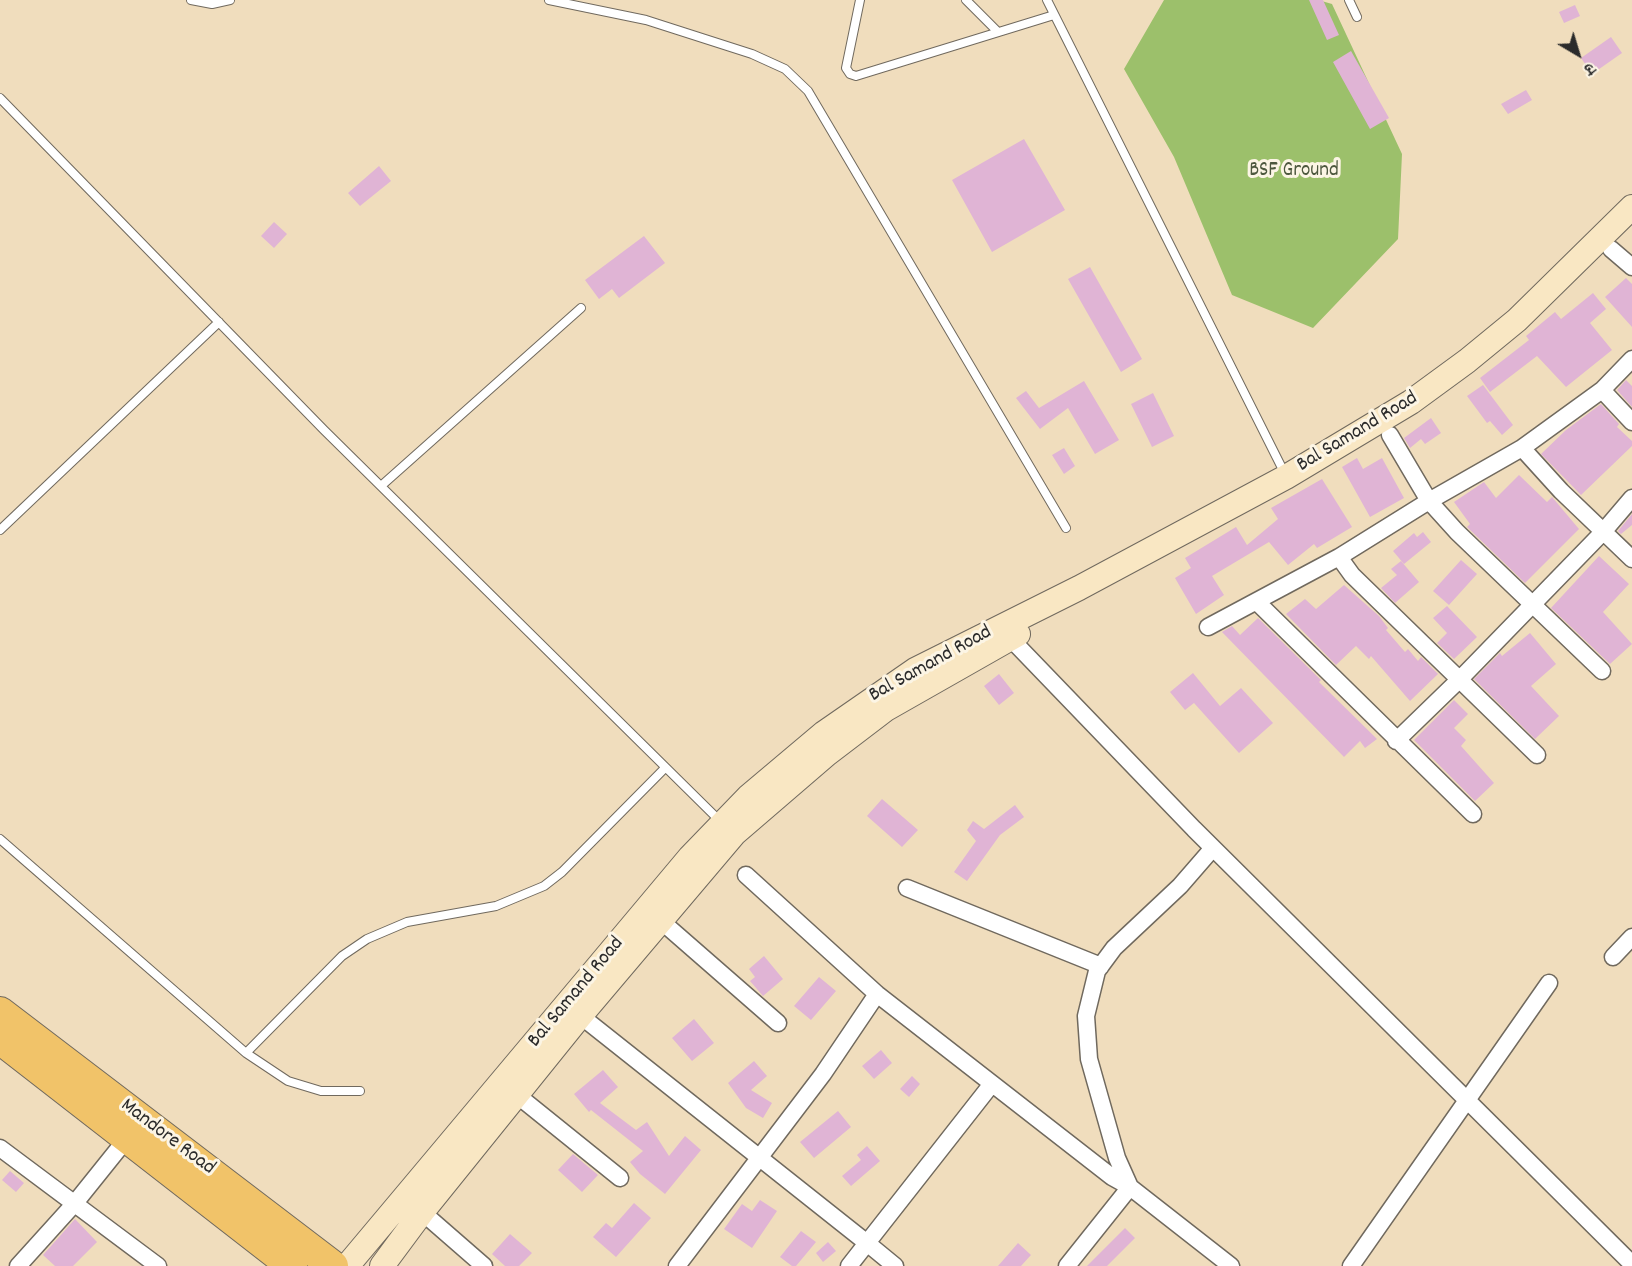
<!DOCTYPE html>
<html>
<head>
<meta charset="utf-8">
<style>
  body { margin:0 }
  #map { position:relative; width:1632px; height:1266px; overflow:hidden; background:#f0ddbd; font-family:Dekko,"Playpen Sans Deva",sans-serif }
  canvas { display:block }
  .north { position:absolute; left:1548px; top:24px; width:60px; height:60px; -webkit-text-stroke:4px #fcf5e5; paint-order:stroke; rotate:142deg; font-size:16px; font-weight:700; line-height:24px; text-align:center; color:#2b2b2b }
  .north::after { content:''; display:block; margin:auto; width:21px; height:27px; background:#2b2b2b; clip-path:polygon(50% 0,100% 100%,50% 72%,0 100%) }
</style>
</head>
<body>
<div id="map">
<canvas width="1632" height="1266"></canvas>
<div class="north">उ</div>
</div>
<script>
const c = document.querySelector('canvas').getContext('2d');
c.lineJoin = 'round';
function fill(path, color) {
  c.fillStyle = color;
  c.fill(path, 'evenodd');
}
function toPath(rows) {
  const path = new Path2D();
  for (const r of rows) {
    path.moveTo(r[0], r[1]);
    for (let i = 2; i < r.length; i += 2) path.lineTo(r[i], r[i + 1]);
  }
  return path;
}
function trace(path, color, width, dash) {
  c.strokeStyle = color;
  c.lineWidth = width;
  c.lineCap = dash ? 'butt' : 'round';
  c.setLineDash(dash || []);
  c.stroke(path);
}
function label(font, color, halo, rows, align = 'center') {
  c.font = font + ' Dekko,sans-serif';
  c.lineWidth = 6;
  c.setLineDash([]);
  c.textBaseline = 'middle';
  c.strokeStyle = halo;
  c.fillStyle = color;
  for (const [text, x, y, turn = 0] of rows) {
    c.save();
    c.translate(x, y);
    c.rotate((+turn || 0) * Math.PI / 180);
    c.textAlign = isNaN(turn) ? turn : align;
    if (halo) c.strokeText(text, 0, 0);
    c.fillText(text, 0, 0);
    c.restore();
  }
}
fill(toPath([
  [1164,0,1318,0,1332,4,1402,154,1398,239,1313,328,1232,295,1174,157,1124,69]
]), '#9cc06b');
fill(toPath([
  [1309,0,1323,0,1339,35,1327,40],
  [1575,5,1580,16,1564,23,1559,12],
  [1611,37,1622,53,1592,74,1581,58],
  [1351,51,1389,118,1370,129,1333,62],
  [1526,90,1532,100,1508,114,1501,104],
  [1024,139,1065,210,992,252,952,180],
  [379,166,391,181,360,206,348,193],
  [274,222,287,234,274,248,261,236],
  [644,236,665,263,619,298,612,289,599,299,585,280],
  [1090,267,1142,359,1121,372,1068,279],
  [1626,278,1632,284,1632,327,1605,297],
  [1593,293,1606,309,1590,323,1612,350,1566,387,1537,356,1490,392,1480,378,1529,340,1526,336,1555,312,1561,319],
  [1626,380,1632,386,1632,407,1617,390],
  [1084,381,1119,440,1095,454,1068,408,1040,429,1016,398,1026,391,1039,408],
  [1483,385,1513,425,1502,435,1490,421,1487,423,1467,396],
  [1153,393,1174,436,1152,447,1131,404],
  [1601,404,1619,424,1617,427,1632,441,1632,446,1581,495,1541,454,1566,430],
  [1431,418,1441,433,1425,444,1421,439,1410,448,1404,438],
  [1064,448,1075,466,1064,474,1052,455],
  [1357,458,1363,469,1382,458,1404,498,1370,517,1342,467],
  [1519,475,1547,502,1552,497,1579,529,1525,583,1467,527,1470,524,1454,502,1484,482,1496,498],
  [1322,479,1352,527,1317,548,1314,544,1288,565,1269,542,1212,576,1224,595,1196,614,1175,578,1191,568,1185,558,1236,527,1247,545,1278,519,1271,508],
  [1632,514,1632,525,1621,534,1618,531],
  [1423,532,1431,542,1404,564,1393,551,1414,533,1417,537],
  [1599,556,1629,584,1603,612,1632,644,1610,664,1551,608],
  [1461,560,1477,574,1449,605,1433,591],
  [1401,561,1419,582,1395,603,1381,588,1397,575,1391,569],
  [1344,585,1379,616,1388,628,1386,630,1405,652,1408,649,1418,661,1421,657,1438,674,1410,701,1371,656,1369,659,1356,646,1336,665,1286,614,1305,599,1316,609],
  [1447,606,1477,637,1454,659,1437,643,1447,633,1433,618],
  [1258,618,1321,680,1319,682,1377,739,1365,748,1360,741,1344,757,1222,632,1232,626,1240,635],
  [1530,633,1556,664,1531,686,1559,716,1535,739,1474,679,1500,653,1502,656],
  [1193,673,1220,706,1241,688,1273,723,1239,753,1194,703,1185,710,1170,692],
  [999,674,1014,693,999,705,984,686],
  [1454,700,1468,714,1454,728,1466,740,1461,746,1494,783,1475,801,1414,740],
  [882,799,918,830,902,847,867,816],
  [1015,805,1024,817,1000,835,967,881,954,872,976,841,967,830,973,821,984,829],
  [764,956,783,979,763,996,750,981,755,977,749,969],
  [819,977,836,991,811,1020,794,1006],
  [694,1019,714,1043,692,1061,672,1038],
  [881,1050,892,1063,874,1079,862,1066],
  [754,1061,767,1076,751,1090,772,1103,763,1118,746,1108,728,1083],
  [603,1070,618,1087,600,1103,636,1130,647,1122,669,1156,685,1136,701,1150,665,1194,640,1174,630,1162,643,1151,591,1110,589,1112,574,1094],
  [912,1076,920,1084,909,1097,900,1089],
  [838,1111,851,1127,814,1158,800,1142],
  [867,1146,880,1161,851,1186,842,1176,861,1160,857,1155],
  [573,1154,598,1175,582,1192,558,1170],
  [10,1171,24,1183,16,1192,2,1180],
  [760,1200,777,1211,752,1248,724,1229,742,1204,752,1211],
  [634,1203,651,1218,616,1257,593,1237,606,1223,612,1228],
  [75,1219,97,1242,73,1266,55,1266,43,1255],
  [1125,1228,1135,1238,1107,1266,1087,1266],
  [801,1231,816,1242,796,1266,792,1266,780,1257],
  [510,1234,532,1253,519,1266,505,1266,492,1254],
  [828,1242,836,1251,823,1262,816,1253],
  [1018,1243,1031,1255,1021,1266,998,1266]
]), '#e0b4d5');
const lane = toPath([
  [191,0,212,4,230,0],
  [549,0,646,20,752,54,785,69,808,91,1066,528],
  [860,0,846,68,850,74,856,76,1054,15],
  [966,0,997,31],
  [1047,0,1286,476],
  [1349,0,1357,17],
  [0,98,324,430,721,822],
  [381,486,581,308],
  [0,530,219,322],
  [0,839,246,1053,288,1081,321,1091,360,1091],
  [246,1053,342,956,367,939,407,922,496,906,544,886,562,872,665,768]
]);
const street = toPath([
  [1611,249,1632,267],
  [1632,359,1602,390,1632,422],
  [1390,435,1429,501,1457,532,1602,671],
  [1522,448,1561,491,1632,559],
  [1339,557,1352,575,1537,755],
  [1258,603,1473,814],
  [1208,627,1339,557,1429,501,1522,448,1602,390],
  [1010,638,1194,829,1632,1264],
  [1396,741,1461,678,1603,532,1632,498],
  [1213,848,1180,886,1114,948,1097,971,1086,1016,1089,1059,1117,1158,1130,1187,1231,1266],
  [746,875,877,994,1112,1177,1130,1187,1067,1266],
  [907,888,1101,966],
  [660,920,778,1023],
  [1613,957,1632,937],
  [572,1009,867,1243,991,1085],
  [517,1095,620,1178],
  [0,1148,158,1266],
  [422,1212,484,1266],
  [18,1266,75,1203,132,1132],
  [677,1266,823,1074,877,994],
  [849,1266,867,1243,895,1266],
  [1351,1266,1549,983]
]);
const secondary = toPath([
  [347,1266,690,857,748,797,824,733,915,670,1079,588,1286,477,1411,402,1467,361,1517,320,1632,207],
  [382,1266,422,1212,580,1016,734,834,827,754,886,709,1018,634]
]);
const highway = toPath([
  [0,1012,333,1266],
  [0,1039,292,1266]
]);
trace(lane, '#70695e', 10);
trace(street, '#70695e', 19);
trace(secondary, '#70695e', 26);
trace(highway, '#70695e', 32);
trace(lane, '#fff', 8);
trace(street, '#fff', 16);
trace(secondary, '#f9e7c3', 24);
trace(highway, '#f1c369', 30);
label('21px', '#4d583e', '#fcf5e5', [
  ["BSF Ground",1294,172]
]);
label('21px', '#2b2b2b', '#fcf5e5', [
  ["Bal Samand Road",1358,433,-31],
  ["Bal Samand Road",931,665,-29],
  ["Bal Samand Road",577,993,-50],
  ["Mandore Road",167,1138,37]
]);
</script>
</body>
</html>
